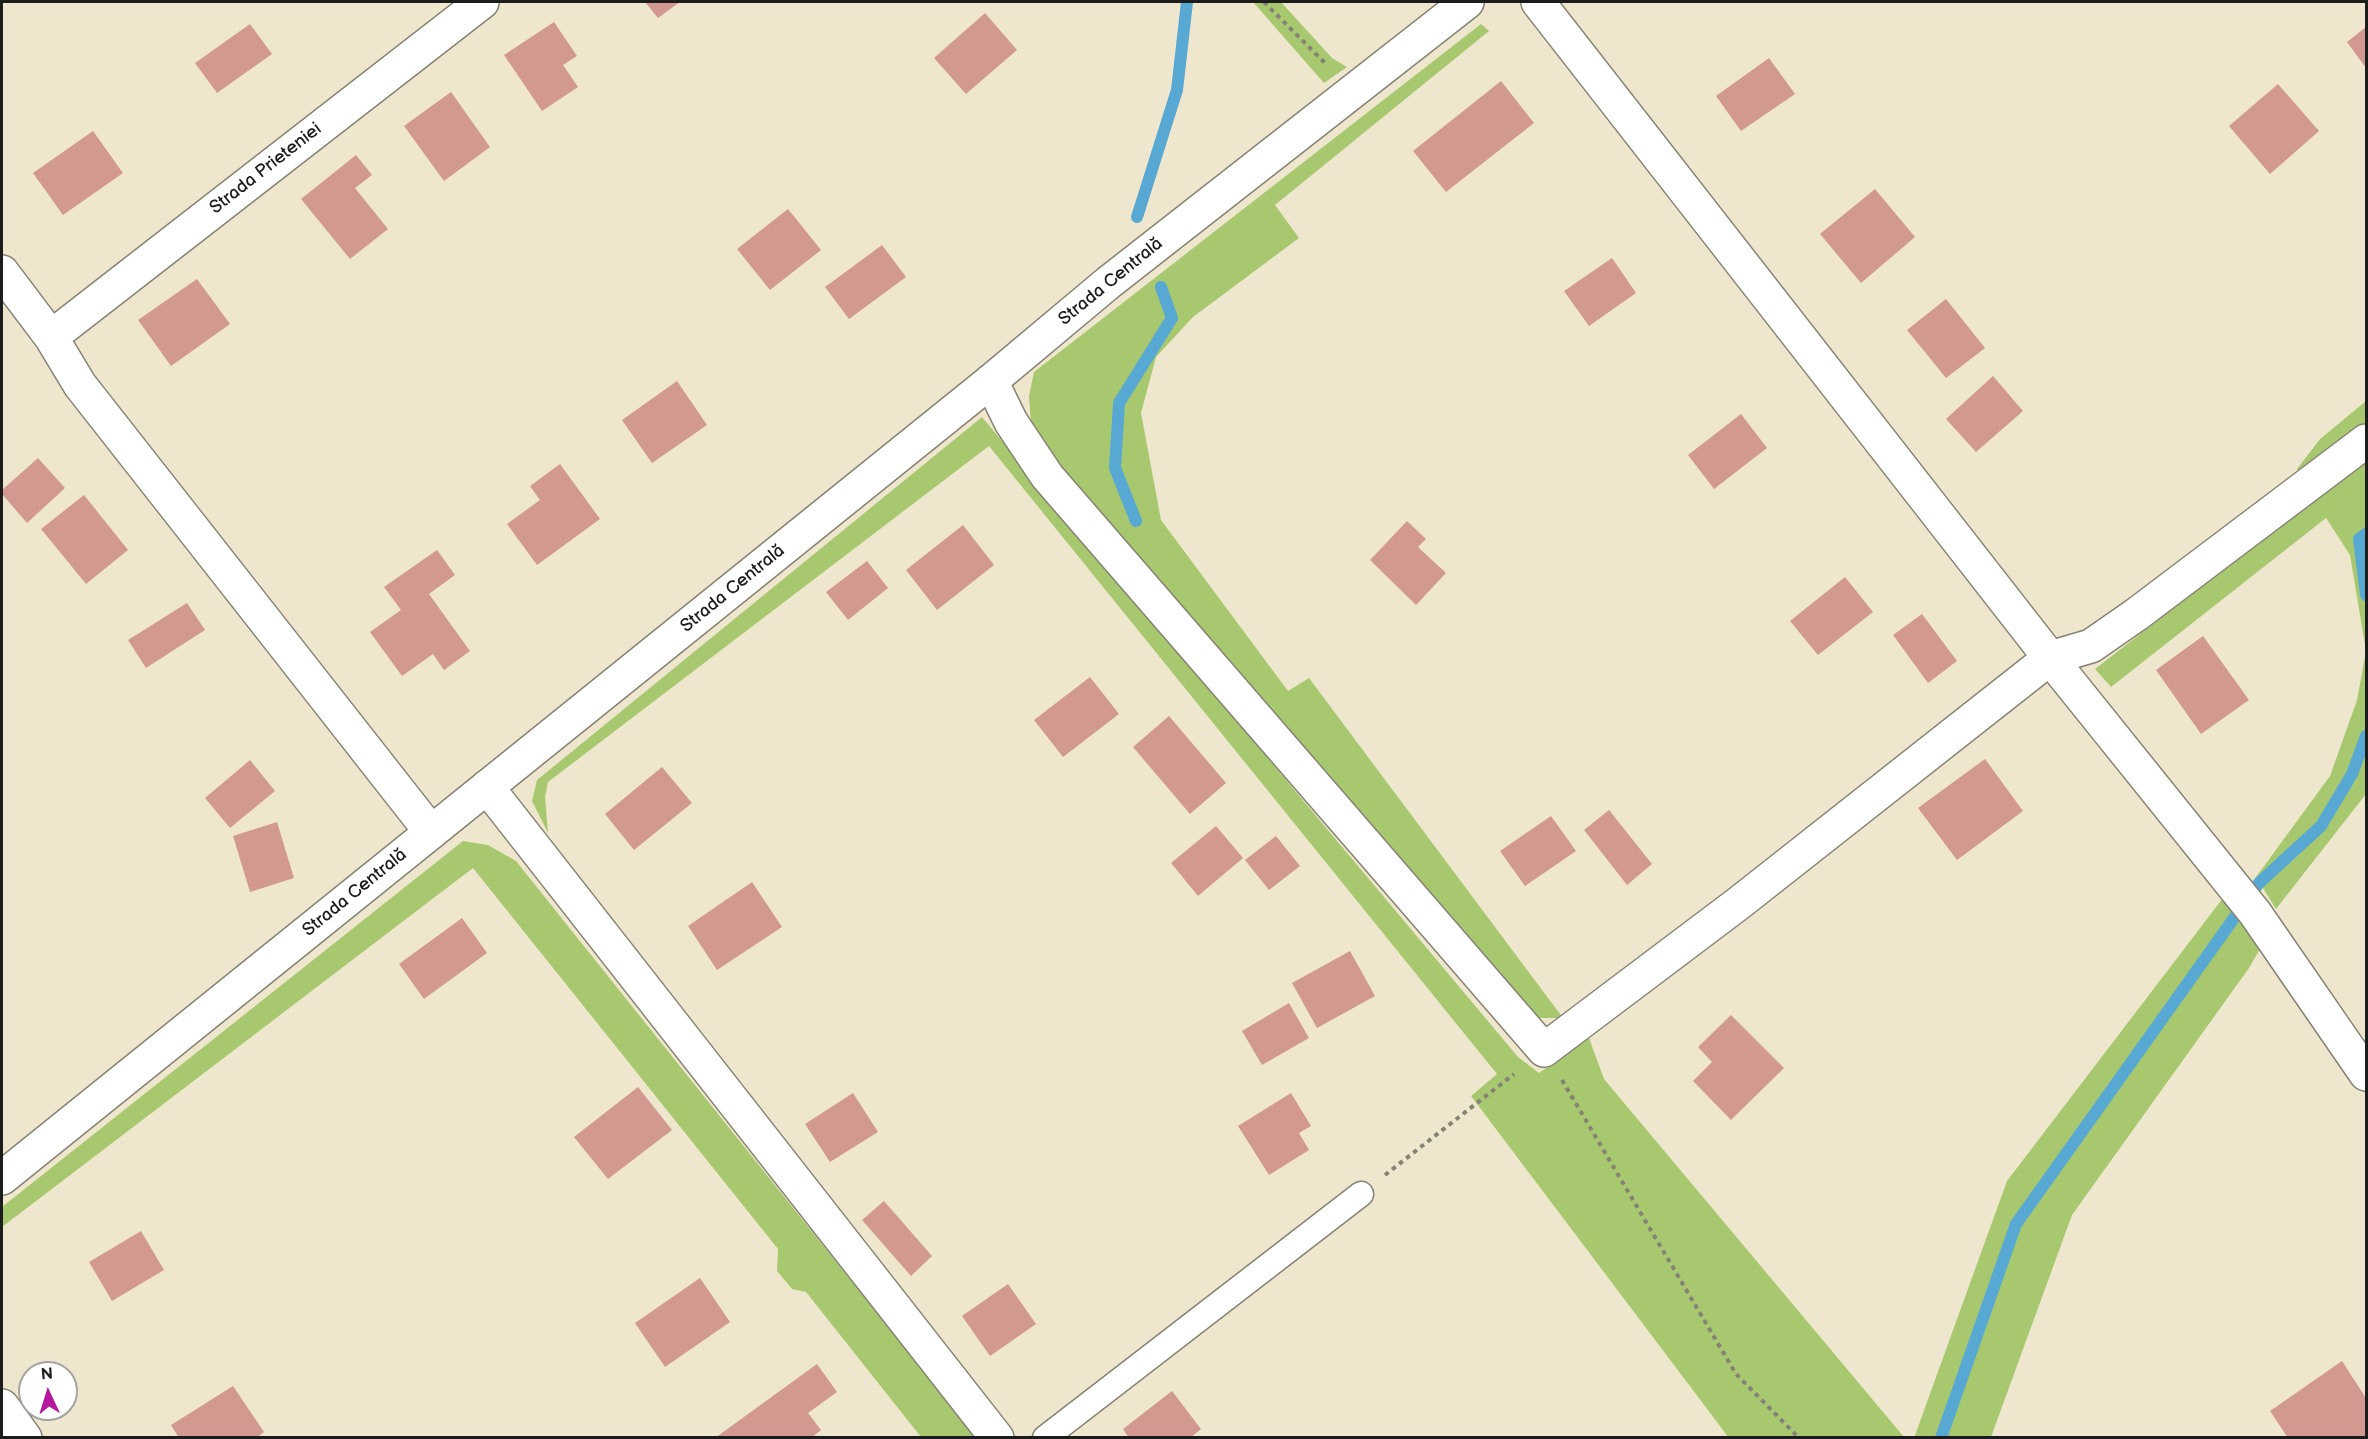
<!DOCTYPE html>
<html>
<head>
<meta charset="utf-8">
<style>
  body { margin:0 }
  #map { position:relative; width:2368px; height:1439px; overflow:hidden; background:#efe7cd; font-family:"Balsamiq Sans",sans-serif }
  canvas { display:block }
  .frame { position:absolute; inset:0; border:3px solid #1c1c1c; pointer-events:none }
  .north { position:absolute; left:18px; top:1361px; width:60px; height:60px; box-sizing:border-box; background:#fff; border:2px solid #a4a4a4; border-radius:50%; rotate:356deg; font-size:16px; font-weight:700; line-height:24px; text-align:center; color:#1c1c1c }
  .north::after { content:''; display:block; margin:auto; width:21px; height:27px; background:#b5179e; clip-path:polygon(50% 0,100% 100%,50% 72%,0 100%) }
</style>
</head>
<body>
<div id="map">
<canvas width="2368" height="1439"></canvas>
<div class="frame"></div>
<div class="north">N</div>
</div>
<script>
const c = document.querySelector('canvas').getContext('2d');
c.lineJoin = 'round';
function fill(path, color) {
  c.fillStyle = color;
  c.fill(path, 'evenodd');
}
function toPath(rows) {
  const path = new Path2D();
  for (const r of rows) {
    path.moveTo(r[0], r[1]);
    for (let i = 2; i < r.length; i += 2) path.lineTo(r[i], r[i + 1]);
  }
  return path;
}
function trace(path, color, width, dash) {
  c.strokeStyle = color;
  c.lineWidth = width;
  c.lineCap = dash ? 'butt' : 'round';
  c.setLineDash(dash || []);
  c.stroke(path);
}
function label(font, color, halo, rows, align = 'center') {
  c.font = font + ' "Balsamiq Sans",sans-serif';
  c.lineWidth = 6;
  c.setLineDash([]);
  c.textBaseline = 'middle';
  c.strokeStyle = halo;
  c.fillStyle = color;
  for (const [text, x, y, turn = 0] of rows) {
    c.save();
    c.translate(x, y);
    c.rotate((+turn || 0) * Math.PI / 180);
    c.textAlign = isNaN(turn) ? turn : align;
    if (halo) c.strokeText(text, 0, 0);
    c.fillText(text, 0, 0);
    c.restore();
  }
}
fill(toPath([
  [1253,2,1281,2,1332,58,1347,67,1324,83],
  [1481,24,1489,31,1275,205,1299,238,1193,317,1156,357,1141,413,1161,520,1288,691,1309,678,1563,1018,1537,1018,1062,474,1031,423,1029,396,1034,372],
  [2366,401,2366,428,2304,476,2297,469,2320,439],
  [982,417,1518,1057,1539,1073,1589,1038,1604,1079,1904,1437,1729,1438,1726,1434,1471,1096,1497,1074,989,446,548,782,545,797,548,833,532,801,537,780],
  [2366,459,2366,794,2276,909,2256,877,2330,776,2357,700,2366,651,2350,555,2326,518,2111,687,2095,669],
  [463,841,488,845,516,861,976,1437,921,1437,806,1292,792,1289,777,1271,778,1249,473,868,2,1227,2,1207],
  [2226,894,2264,942,2249,968,2072,1215,1991,1437,1914,1438,2007,1181]
]), '#a8c86f');
trace(toPath([
  [1137,217,1177,90,1187,2],
  [1136,521,1115,468,1119,403,1172,318,1161,287],
  [2366,534,2359,539,2366,595],
  [1941,1438,2016,1224,2259,883,2321,826,2352,774,2366,736]
]), '#57a8d2', 12);
fill(toPath([
  [645,2,680,2,658,18],
  [985,13,1017,50,966,94,934,58],
  [554,22,577,56,563,65,578,87,542,111,504,55],
  [250,24,272,54,217,93,195,63],
  [2366,27,2366,68,2347,42],
  [1769,58,1795,94,1741,131,1716,96],
  [1501,81,1534,123,1446,192,1413,151],
  [2278,84,2319,131,2270,174,2229,126],
  [451,92,490,147,444,181,404,126],
  [93,131,123,173,63,215,33,173],
  [356,155,372,175,355,188,388,229,350,259,301,199],
  [1875,189,1915,237,1861,283,1820,234],
  [788,209,821,250,770,290,737,249],
  [882,245,906,277,849,319,825,287],
  [1612,258,1636,293,1589,326,1564,291],
  [197,279,230,324,171,366,138,320],
  [1946,299,1985,348,1946,378,1907,330],
  [1993,376,2023,411,1976,452,1946,419],
  [677,381,707,425,652,463,622,420],
  [1741,414,1767,448,1714,489,1688,455],
  [38,458,65,488,27,523,2,494,2,490],
  [560,464,600,519,537,565,507,524,540,500,530,486],
  [84,495,128,550,86,584,41,529],
  [1407,521,1426,539,1418,547,1446,573,1416,605,1370,560],
  [963,525,994,565,937,610,906,570],
  [437,550,455,575,429,594,470,651,444,670,433,654,402,676,370,632,401,610,384,587],
  [867,561,888,588,848,620,826,592],
  [1845,577,1873,612,1818,655,1790,621],
  [187,603,205,630,146,668,128,640],
  [1922,614,1957,661,1928,683,1893,635],
  [2203,636,2249,700,2201,734,2156,670],
  [1090,677,1119,714,1063,757,1034,720],
  [1169,716,1226,783,1190,814,1133,747],
  [1985,759,2023,811,1957,860,1918,808],
  [250,760,275,791,230,828,205,798],
  [662,767,692,803,634,850,605,814],
  [1609,810,1652,864,1627,885,1584,830],
  [1551,816,1576,851,1525,886,1500,851],
  [277,822,294,878,250,892,233,836],
  [1216,826,1243,858,1198,896,1171,863],
  [1276,836,1300,866,1269,890,1245,860],
  [752,882,782,927,717,970,688,926],
  [462,918,487,953,424,999,399,964],
  [1350,951,1375,996,1317,1028,1292,983],
  [1289,1003,1309,1038,1262,1065,1242,1031],
  [1731,1015,1784,1068,1731,1120,1693,1081,1712,1062,1698,1047],
  [638,1087,672,1130,608,1179,574,1137],
  [853,1093,878,1132,830,1162,805,1124],
  [1291,1093,1311,1126,1299,1133,1309,1150,1269,1175,1238,1126],
  [884,1201,932,1256,911,1276,862,1220],
  [141,1231,164,1270,112,1301,89,1262],
  [700,1278,730,1322,665,1367,635,1323],
  [1008,1284,1036,1324,990,1356,962,1316],
  [2342,1361,2366,1398,2366,1438,2288,1438,2270,1411],
  [817,1364,837,1392,808,1413,821,1430,811,1438,715,1438],
  [233,1386,264,1432,256,1438,179,1438,171,1425],
  [1172,1391,1201,1429,1190,1438,1129,1438,1123,1429]
]), '#d29990');
const service = toPath([
  [1045,1438,1361,1194]
]);
const minor = toPath([
  [1538,2,2050,658,2255,913,2366,1074],
  [2,272,51,337,80,385,431,832],
  [51,337,482,2],
  [991,381,1011,422,1047,476,1544,1050,1739,903,2050,658,2091,646,2137,614,2366,441],
  [487,787,997,1438],
  [2,1406,25,1438]
]);
const tertiary = toPath([
  [2,1178,991,381,1108,283,1467,2]
]);
trace(service, '#868274', 27);
trace(minor, '#868274', 36);
trace(tertiary, '#868274', 36);
trace(toPath([
  [1264,2,1327,65],
  [1562,1080,1736,1374,1799,1438],
  [1385,1175,1514,1074]
]), '#868274', 4, [4.5, 4.5]);
trace(service, '#fff', 24);
trace(minor, '#fff', 33);
trace(tertiary, '#fff', 33);
label('18px', '#1c1c1c', '#fff', [
  ["Strada Prieteniei",266,169,-38],
  ["Strada Centrală",1111,282,-39],
  ["Strada Centrală",733,589,-39],
  ["Strada Centrală",355,893,-39]
]);
</script>
</body>
</html>
